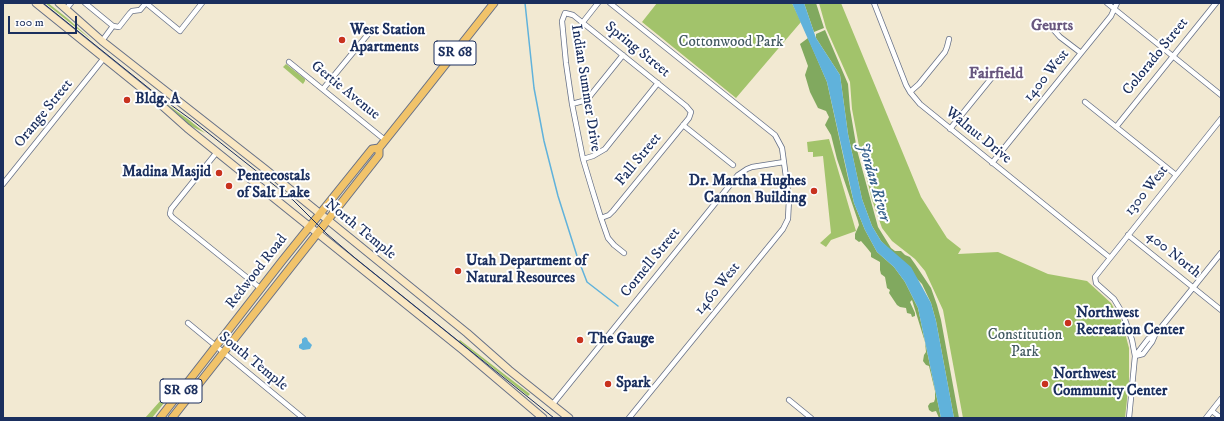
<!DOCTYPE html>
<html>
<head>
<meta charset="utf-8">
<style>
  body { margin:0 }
  #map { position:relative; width:1224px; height:421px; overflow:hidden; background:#f2e9d2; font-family:"IM FELL DW Pica",serif }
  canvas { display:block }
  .frame { position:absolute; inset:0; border:4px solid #1b2f5e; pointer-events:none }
  .scale { position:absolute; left:8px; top:16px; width:69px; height:18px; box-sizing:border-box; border:2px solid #1b2f5e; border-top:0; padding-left:5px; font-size:12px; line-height:14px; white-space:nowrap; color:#1b2f5e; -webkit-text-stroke:3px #fff; paint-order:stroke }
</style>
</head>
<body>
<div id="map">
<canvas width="1224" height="421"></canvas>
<div class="frame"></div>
<div class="scale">100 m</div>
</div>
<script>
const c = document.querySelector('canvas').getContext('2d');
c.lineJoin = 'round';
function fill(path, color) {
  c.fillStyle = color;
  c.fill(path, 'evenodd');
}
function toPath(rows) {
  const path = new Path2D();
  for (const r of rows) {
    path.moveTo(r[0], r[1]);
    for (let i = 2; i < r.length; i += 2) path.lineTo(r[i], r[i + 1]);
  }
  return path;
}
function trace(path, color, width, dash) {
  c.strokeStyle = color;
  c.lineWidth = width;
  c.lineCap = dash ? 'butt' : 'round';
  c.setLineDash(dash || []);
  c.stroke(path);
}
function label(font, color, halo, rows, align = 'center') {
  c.font = font + ' "IM FELL DW Pica",serif';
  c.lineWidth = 4;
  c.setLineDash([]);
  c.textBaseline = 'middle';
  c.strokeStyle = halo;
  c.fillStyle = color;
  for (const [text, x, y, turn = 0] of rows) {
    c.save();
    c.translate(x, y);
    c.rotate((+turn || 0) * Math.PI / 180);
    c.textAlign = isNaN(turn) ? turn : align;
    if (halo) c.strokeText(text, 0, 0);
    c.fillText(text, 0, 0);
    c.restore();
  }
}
fill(toPath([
  [45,3,48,3,67,18,93,41],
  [657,3,792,3,801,22,736,98,642,22],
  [819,3,841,3,921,197,947,238,961,249,958,254,998,252,1048,274,1087,281,1111,303,1122,322,1129,348,1129,381,1125,418,963,418,943,310,925,271,915,259,892,241,882,228,872,200,859,146,852,109,850,82,826,28],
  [286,64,305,79,305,81,303,84,283,67],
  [164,102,189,120,205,133,189,125],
  [829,139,856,231,831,240,826,247,820,243,831,233,823,156,813,157,813,152,808,152,807,142],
  [460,340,504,374,530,394,528,396,459,341],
  [169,391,172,393,152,418,145,418]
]), '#a2c36b');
fill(toPath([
  [804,3,816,3,824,28,814,32],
  [825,30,848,84,850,109,857,150,878,227,891,248,895,251,901,251,905,255,910,257,915,264,931,288,937,305,941,320,959,418,954,418,936,321,931,303,922,284,881,241,872,226,862,199,848,134,840,75,816,38,816,34],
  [808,38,827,82,848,178,854,203,865,230,877,252,894,267,905,282,918,308,941,418,939,418,936,411,932,412,929,410,928,406,930,403,934,402,935,399,935,391,929,366,926,365,923,361,924,355,926,352,925,342,912,300,910,302,915,313,915,316,912,317,911,314,907,313,906,308,900,307,897,305,889,293,890,290,887,288,885,277,881,274,880,270,880,262,871,257,871,253,867,248,861,241,859,242,855,239,855,234,859,225,858,221,837,159,831,135,825,125,829,117,826,111,818,108,810,92,805,75,808,66,800,44]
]), '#81a95f');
fill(toPath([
  [792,3,804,3,816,38,840,75,848,134,856,171,862,199,872,226,881,241,911,267,931,303,936,321,954,418,941,418,918,308,905,282,894,267,877,252,865,230,854,203,827,82],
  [305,337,307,338,308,341,312,345,310,349,303,350,299,348,299,345,302,343,302,339]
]), '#60b2db');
trace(toPath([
  [525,3,534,88,544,141,558,196,577,256,587,282,618,306]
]), '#60b2db', 1.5);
const minor = toPath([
  [85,3,113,26],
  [146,3,180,31,202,3],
  [610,3,775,135,782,148,789,199,788,219,783,229,629,418],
  [874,3,906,85,910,92,920,104,1109,257],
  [1107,3,1221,95],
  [66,9,71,3],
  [583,22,598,3],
  [1051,27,1060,37,1081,53],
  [102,41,113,26,119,27,130,13,132,11,140,10,146,3],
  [289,62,385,140],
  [323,89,369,33],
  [910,92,919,84,945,52,947,47,949,39],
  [1085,102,1176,175],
  [572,104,583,101,590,96,623,55],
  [683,125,733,165],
  [1116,127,1216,3],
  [950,129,998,70],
  [217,152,171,209,170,214,172,217,260,288],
  [583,159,593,156,605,149,658,83],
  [992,163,1111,16,1117,3],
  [3,184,104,58],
  [601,218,609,215,613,211,689,118,691,112,686,106,573,15,565,13,562,21,566,63,572,104,583,159,592,189,601,218,608,238,614,245,624,253],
  [1128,235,1221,310],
  [188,323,303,418],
  [1135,356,1132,340,1123,314,1114,299,1096,283,1095,277,1221,119],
  [1135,356,1143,354,1152,342,1155,335,1221,253],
  [789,400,811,418],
  [552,405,738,175,747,169,752,167,784,162],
  [1212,411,1221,418],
  [1129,418,1135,356,1148,339,1155,335],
  [1206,418,1221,399]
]);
const secondary = toPath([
  [36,3,150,95,187,128,464,351,543,418],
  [59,3,102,41,265,169,467,333,509,370,569,418]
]);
const primary = toPath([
  [160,418,282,261,372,149,379,148,415,103,494,3],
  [172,418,379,155,379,148]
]);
trace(minor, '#667087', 6);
trace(secondary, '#667087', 9);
trace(primary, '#667087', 9);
trace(minor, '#fff', 4.5);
trace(secondary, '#f9e7c3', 7);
trace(primary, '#f1c36a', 7);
trace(toPath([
  [43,3,156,94,193,121,293,200,327,234,355,258,554,418]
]), '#1b2f5e', 1);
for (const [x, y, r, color] of [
  [342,40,4,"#c8321e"],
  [127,100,4,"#c8321e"],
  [219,173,4,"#c8321e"],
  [229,186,4,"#c8321e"],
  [814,191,4,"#c8321e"],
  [458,271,4,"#c8321e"],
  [1068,323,4,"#c8321e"],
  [580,340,4,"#c8321e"],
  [608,384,4,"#c8321e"],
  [1045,384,4,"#c8321e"]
]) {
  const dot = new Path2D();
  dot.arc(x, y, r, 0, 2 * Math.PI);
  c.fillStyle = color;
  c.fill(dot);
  trace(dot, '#fff', 1.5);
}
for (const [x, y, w] of [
  [455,53,42],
  [181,391,42]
]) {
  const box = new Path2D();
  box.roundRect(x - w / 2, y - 12, w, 24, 3);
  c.fillStyle = '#fff';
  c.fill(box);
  trace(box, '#1b2f5e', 1);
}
label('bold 14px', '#1b2f5e', null, [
  ["SR 68",455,53],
  ["SR 68",181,391]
]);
label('bold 15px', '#1b2f5e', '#fff', [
  ["West Station",350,31],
  ["Apartments",350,48],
  ["Bldg. A",135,100],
  ["Madina Masjid",211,173,"right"],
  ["Pentecostals",237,177],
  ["of Salt Lake",237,194],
  ["Dr. Martha Hughes",806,182,"right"],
  ["Cannon Building",806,199,"right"],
  ["Utah Department of",466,262],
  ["Natural Resources",466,279],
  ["Northwest",1076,314],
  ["Recreation Center",1076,331],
  ["The Gauge",588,340],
  ["Northwest",1053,375],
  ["Community Center",1053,392],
  ["Spark",616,384]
], 'left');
label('15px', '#445b62', '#fff', [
  ["Cottonwood Park",731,43],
  ["Constitution",1025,336],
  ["Park",1025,353]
]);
label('15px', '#1b2f5e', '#fff', [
  ["Spring Street",637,50,39],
  ["Colorado Street",1156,57,-51],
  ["1400 West",1047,76,-51],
  ["Indian Summer Drive",585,88,81],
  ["Gertie Avenue",345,91,39],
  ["Orange Street",44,114,-51],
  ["Walnut Drive",978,136,39],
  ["Fall Street",639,160,-51],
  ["1300 West",1147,191,-51],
  ["North Temple",360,230,39],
  ["400 North",1173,255,39],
  ["Cornell Street",651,263,-51],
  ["Redwood Road",257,272,-52],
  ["1460 West",718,289,-51],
  ["South Temple",253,362,39]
]);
label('bold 16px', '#68577f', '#fff', [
  ["Geurts",1052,27],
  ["Fairfield",996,75]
]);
label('italic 16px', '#335d8a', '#fff', [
  ["Jordan River",873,182,74]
]);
</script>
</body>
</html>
